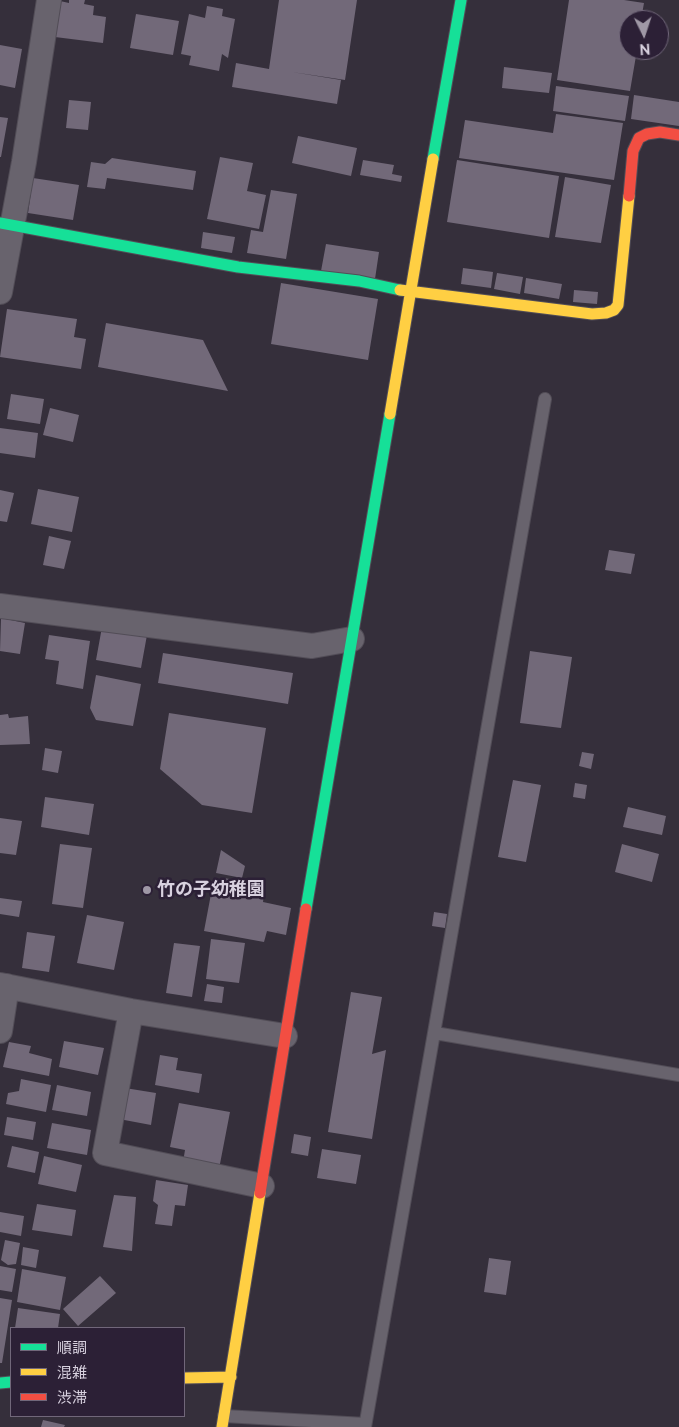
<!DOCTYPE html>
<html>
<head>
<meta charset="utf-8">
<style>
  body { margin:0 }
  #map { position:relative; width:679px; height:1427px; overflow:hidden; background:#352f3b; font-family:Raleway,"Noto Sans JP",sans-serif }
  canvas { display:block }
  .legend { position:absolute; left:10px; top:1327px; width:175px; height:90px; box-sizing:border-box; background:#2c2036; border:1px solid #71677a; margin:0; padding:6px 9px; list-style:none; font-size:15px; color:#d8d1df }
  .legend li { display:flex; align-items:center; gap:10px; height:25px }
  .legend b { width:25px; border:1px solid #71677a }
  .north { position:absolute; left:619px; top:10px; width:50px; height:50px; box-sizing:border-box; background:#2c2036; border:1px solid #71677a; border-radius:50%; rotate:176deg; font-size:14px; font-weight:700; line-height:20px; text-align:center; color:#d8d1df }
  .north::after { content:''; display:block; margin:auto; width:18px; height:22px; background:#9f98a6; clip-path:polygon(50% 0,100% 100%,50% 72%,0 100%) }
</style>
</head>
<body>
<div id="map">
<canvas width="679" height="1427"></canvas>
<ul class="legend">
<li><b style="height:6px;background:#16e098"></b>順調</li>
<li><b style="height:6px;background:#ffcf43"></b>混雑</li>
<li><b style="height:6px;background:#f24e42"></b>渋滞</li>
</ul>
<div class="north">N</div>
</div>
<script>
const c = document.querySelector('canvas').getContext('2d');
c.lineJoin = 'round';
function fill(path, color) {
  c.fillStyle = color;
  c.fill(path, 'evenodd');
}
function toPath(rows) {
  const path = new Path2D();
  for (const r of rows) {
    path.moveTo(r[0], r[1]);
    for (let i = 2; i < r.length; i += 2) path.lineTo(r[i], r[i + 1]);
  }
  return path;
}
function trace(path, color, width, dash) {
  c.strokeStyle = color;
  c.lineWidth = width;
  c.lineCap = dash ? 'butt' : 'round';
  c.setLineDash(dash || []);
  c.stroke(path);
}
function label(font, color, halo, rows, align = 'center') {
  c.font = font + ' Raleway,"Noto Sans JP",sans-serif';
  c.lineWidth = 5;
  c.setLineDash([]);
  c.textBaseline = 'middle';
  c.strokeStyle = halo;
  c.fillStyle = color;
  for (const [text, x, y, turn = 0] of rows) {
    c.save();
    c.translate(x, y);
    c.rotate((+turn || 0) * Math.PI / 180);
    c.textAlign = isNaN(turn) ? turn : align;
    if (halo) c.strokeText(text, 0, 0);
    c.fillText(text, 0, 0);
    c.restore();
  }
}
fill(toPath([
  [69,0,85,0,84,4,94,6,93,15,106,17,103,43,55,37,60,1,69,3],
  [279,0,357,0,345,80,292,72,341,80,337,104,232,87,236,63,269,69],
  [569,0,624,0,644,3,641,20,629,20,629,50,637,50,630,91,557,80],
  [207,6,223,9,222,16,235,19,228,58,222,54,219,71,189,65,191,56,181,54,189,14,205,18],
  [136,14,179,21,173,55,130,48],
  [0,45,22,49,15,88,0,85],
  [504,67,552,73,549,93,502,88],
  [556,86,629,96,625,121,553,111],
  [634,95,679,102,679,126,631,119],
  [69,100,91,102,88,130,66,128],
  [556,114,623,123,614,180,459,158,465,120,553,133],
  [0,117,8,118,1,157,0,157],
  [298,136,357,148,351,176,292,163],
  [220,157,253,163,247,191,266,195,259,229,207,219],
  [112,158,196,171,193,190,107,178,105,189,87,187,91,162,105,164],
  [363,160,394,165,392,174,402,176,401,182,360,175],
  [457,160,559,176,549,238,447,222],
  [565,177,611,185,601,243,555,237],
  [33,178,79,185,73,220,28,213],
  [271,190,297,194,286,259,247,253,251,230,263,232],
  [203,232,235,237,232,253,201,248],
  [326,244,379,252,375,279,321,271],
  [463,268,493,272,491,288,461,284],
  [497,273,523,277,520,294,494,289],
  [526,278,562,284,559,299,524,293],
  [281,283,378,299,368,360,271,344],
  [574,290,598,292,597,304,573,302],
  [7,309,77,319,74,337,86,339,81,369,0,357],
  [106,323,203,340,228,391,98,367],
  [11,394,44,399,40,424,7,419],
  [50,408,79,415,73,442,43,435],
  [0,428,38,433,35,458,0,453],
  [38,489,79,497,72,532,31,524],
  [0,490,14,493,7,522,0,521],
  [49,536,71,541,64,569,43,565],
  [609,550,635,554,631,574,605,570],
  [1,618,25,623,20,654,0,651],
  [102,627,147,635,141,668,96,660],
  [49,635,90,641,83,689,56,684,59,661,45,659],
  [530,651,572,657,561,728,520,723],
  [163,653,293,673,288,704,158,683],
  [96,675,141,684,133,726,96,720,90,708],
  [169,713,266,728,252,813,202,805,160,769],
  [8,714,9,718,28,716,30,744,0,745,0,715],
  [45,748,62,751,58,773,42,770],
  [582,752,594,754,591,769,579,766],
  [513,780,541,785,526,862,498,857],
  [575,783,587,785,585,799,573,797],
  [45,797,94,804,89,835,41,827],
  [628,807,666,816,662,835,623,827],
  [0,818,22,821,16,855,0,853],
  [60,844,92,848,83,908,52,904],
  [622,844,659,854,652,882,615,872],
  [221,850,245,866,242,878,216,873],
  [224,878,265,886,263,902,291,908,286,935,267,931,264,942,204,931,211,894,221,895],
  [0,898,22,901,19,917,0,914],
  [434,912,447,914,445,928,432,926],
  [87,915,124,922,114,970,77,963],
  [27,932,55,936,49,972,22,968],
  [211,939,245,943,239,983,206,979],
  [174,943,200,946,192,997,166,993],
  [207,984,224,987,222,1003,204,1001],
  [351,992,382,997,372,1054,386,1050,372,1139,328,1132],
  [64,1041,104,1048,98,1075,59,1067],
  [9,1042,31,1046,29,1053,52,1059,49,1076,3,1067],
  [160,1055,178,1058,176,1070,202,1074,199,1093,155,1085],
  [21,1079,51,1085,46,1112,6,1104,8,1093,19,1091],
  [57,1085,91,1092,87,1116,52,1110],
  [125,1088,156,1093,151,1125,119,1119],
  [179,1103,230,1112,219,1169,183,1162,185,1150,170,1147],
  [7,1117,36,1122,33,1140,4,1135],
  [52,1123,91,1130,87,1155,47,1148],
  [294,1134,311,1137,308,1156,291,1153],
  [12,1146,39,1152,35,1173,7,1167],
  [322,1149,361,1155,356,1184,317,1178],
  [44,1156,82,1165,76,1192,38,1184],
  [156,1180,188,1185,185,1206,175,1205,172,1226,155,1224,158,1205,153,1201],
  [114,1195,136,1197,132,1251,103,1247],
  [37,1204,76,1210,72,1236,32,1230],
  [0,1212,24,1216,21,1236,0,1232],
  [5,1240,20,1243,16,1264,8,1265,1,1260],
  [23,1247,39,1250,36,1268,21,1265],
  [489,1258,511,1261,506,1295,484,1292],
  [0,1266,16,1269,12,1292,0,1290],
  [22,1269,66,1277,60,1310,17,1302],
  [100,1276,116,1293,78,1326,63,1309],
  [0,1298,12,1300,2,1363,0,1363],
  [18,1308,60,1314,58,1328,15,1328],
  [43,1420,65,1425,64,1427,41,1427]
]), '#726979');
const lane = toPath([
  [435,1033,679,1075],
  [224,1416,365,1424],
  [365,1427,545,399]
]);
const street = toPath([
  [0,292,24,162,49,0],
  [0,606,312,646,352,639],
  [0,985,131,1011,285,1036],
  [131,1011,105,1153,262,1186],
  [0,1031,7,986]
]);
const fast = toPath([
  [433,159,461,0],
  [0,223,238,267,359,281,400,290],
  [306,909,390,414],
  [0,1383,11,1382]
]);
const slow = toPath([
  [400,290,592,314,606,313,614,310,618,305,629,196],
  [390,414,433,159],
  [184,1378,231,1377],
  [222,1427,260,1193]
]);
const jam = toPath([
  [629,196,633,151,639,138,647,134,660,132,679,135],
  [260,1193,306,909]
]);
trace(lane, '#524d57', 14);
trace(street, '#524d57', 26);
trace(fast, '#524d57', 13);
trace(slow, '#524d57', 13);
trace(jam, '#524d57', 13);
trace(lane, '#68636d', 12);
trace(street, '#68636d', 24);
trace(fast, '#16e098', 11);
trace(slow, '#ffcf43', 11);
trace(jam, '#f24e42', 11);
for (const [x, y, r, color] of [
  [147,890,5,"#9f98a6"]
]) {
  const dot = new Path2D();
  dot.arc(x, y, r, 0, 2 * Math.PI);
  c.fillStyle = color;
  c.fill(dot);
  trace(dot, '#2c2036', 2);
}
label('bold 18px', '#d8d1df', '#2c2036', [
  ["竹の子幼稚園",157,890]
], 'left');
</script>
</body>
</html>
